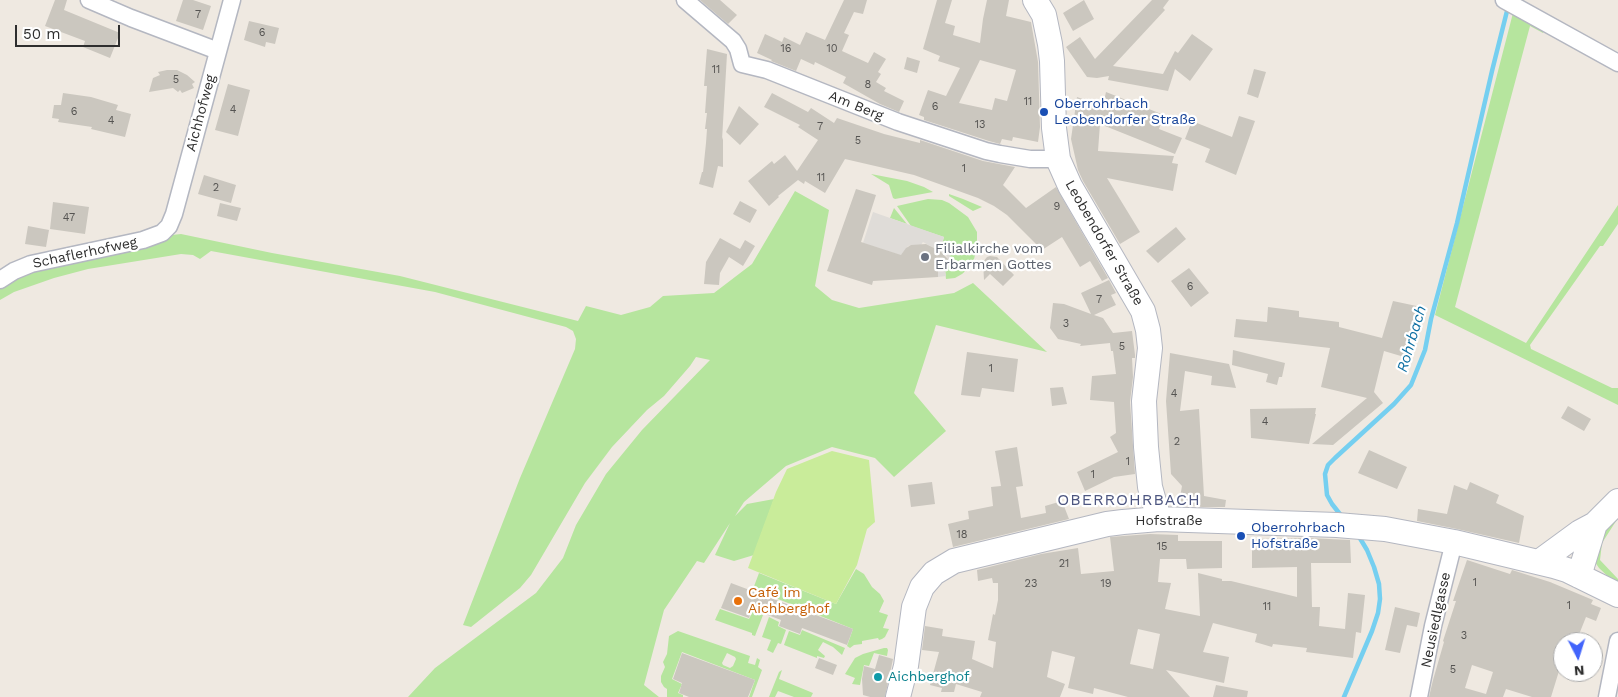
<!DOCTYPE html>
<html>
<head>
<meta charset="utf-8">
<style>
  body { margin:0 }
  #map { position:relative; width:1618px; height:697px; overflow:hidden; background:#efe9e1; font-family:"Work Sans",sans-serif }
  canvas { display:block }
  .north { position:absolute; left:1553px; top:632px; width:50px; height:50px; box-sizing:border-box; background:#fff; border:1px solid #ababab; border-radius:50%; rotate:175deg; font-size:14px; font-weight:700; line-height:20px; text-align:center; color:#2e2e2e }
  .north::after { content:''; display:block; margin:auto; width:18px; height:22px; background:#4264fb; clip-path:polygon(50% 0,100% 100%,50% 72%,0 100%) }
  .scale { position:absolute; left:15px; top:25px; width:105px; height:22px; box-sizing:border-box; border:2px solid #2e2e2e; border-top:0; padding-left:6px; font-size:15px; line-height:18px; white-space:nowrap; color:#2e2e2e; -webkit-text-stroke:4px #fff; paint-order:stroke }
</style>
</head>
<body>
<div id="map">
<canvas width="1618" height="697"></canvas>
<div class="north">N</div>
<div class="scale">50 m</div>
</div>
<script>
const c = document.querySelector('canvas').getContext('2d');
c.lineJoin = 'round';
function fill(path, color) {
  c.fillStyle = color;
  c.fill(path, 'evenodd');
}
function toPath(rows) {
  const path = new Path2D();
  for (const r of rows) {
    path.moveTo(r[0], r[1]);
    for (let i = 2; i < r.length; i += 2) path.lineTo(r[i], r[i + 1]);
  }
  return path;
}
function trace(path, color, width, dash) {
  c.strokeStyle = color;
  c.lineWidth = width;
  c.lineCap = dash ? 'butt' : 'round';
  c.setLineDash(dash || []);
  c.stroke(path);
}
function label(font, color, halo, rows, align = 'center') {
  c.font = font + ' "Work Sans",sans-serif';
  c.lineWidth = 4.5;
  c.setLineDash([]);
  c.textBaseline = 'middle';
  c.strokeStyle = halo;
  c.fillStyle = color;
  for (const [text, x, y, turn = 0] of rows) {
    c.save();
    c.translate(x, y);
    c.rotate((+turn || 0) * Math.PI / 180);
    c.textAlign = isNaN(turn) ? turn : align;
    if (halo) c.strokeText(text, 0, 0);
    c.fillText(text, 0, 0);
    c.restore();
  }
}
fill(toPath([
  [1513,13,1544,30,1543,33,1530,26,1455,307,1526,343,1618,205,1618,224,1603,246,1600,246,1530,345,1531,349,1612,388,1618,388,1618,405,1435,315],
  [871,174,907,181,924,187,933,192,895,199,893,198,889,185],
  [795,191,829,210,815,286,832,300,859,308,954,293,973,283,1047,352,936,325,914,393,946,431,894,477,875,458,832,447,786,466,744,502,735,516,747,504,774,499,754,555,734,561,715,555,730,523,704,563,697,561,664,610,644,685,659,697,408,697,435,668,536,593,563,558,576,525,606,474,642,430,710,360,696,357,690,366,664,396,647,410,612,447,585,483,531,575,520,588,471,627,463,625,520,478,575,349,576,339,573,331,566,327,435,292,211,251,200,259,193,255,181,254,88,269,54,278,14,292,0,300,0,285,22,273,172,235,181,234,272,253,400,276,578,321,586,306,621,315,650,307,663,296,714,293,752,264],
  [949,194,963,199,982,207,973,211,949,196],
  [928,199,942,200,949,203,968,217,977,232,977,247,974,259,969,268,962,274,955,278,946,279,945,270,951,260,948,252,941,247,944,237,911,226,897,206],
  [894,208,907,224,890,218],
  [1618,518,1602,543,1600,560,1618,579,1618,586,1599,568,1595,562,1599,534],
  [856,569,864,574,872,587,880,594,884,601,879,612,888,615,883,628,889,629,885,637,882,639,879,640,878,638,862,641,862,644,854,645,850,648,847,646,853,629,753,589,759,573,836,604],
  [720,609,749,619,753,611,763,615,755,636,752,635,752,633,715,620],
  [769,617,779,622,778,626,786,630,781,644,778,643,773,653,767,650,771,640,762,637],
  [802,630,845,648,842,655,833,647,823,642,818,650,825,656,824,658,817,656,817,658,784,645,789,631,800,635],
  [678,631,750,656,748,663,755,665,757,658,760,660,758,667,762,670,752,697,749,697,755,680,682,652,672,679,682,684,678,693,683,695,683,697,667,697,667,689,664,687,661,682,661,676,665,667,663,662,667,654,669,636],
  [727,653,735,657,736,659,733,666,730,668,723,665,722,663],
  [884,648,887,648,888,650,887,656,874,653,869,666,864,665,860,685,852,684,855,678,845,674,855,658,863,654],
  [782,670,779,679,813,693,811,697,794,697,778,691,775,697,769,697,779,672]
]), '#b6e59e');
fill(toPath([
  [832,451,869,460,875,522,867,529,857,565,836,604,748,568,776,492,787,469]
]), '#c9ec9a');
fill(toPath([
  [873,212,944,237,941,247,946,250,951,257,949,266,945,270,946,276,938,277,938,271,944,269,948,263,948,259,946,255,923,242,921,245,913,245,908,246,902,256,863,243]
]), '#dfdcd8');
trace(toPath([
  [1343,518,1332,504,1327,495,1325,474,1328,465,1335,458,1394,404,1411,385,1425,350,1431,319,1457,223,1492,71,1508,7],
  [1344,697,1372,631,1378,613,1380,599,1379,584,1374,567,1367,550,1358,535]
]), '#75cff0', 4.5);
fill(toPath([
  [55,0,67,0,64,10,120,33,110,58,83,47,85,41,45,26],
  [183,0,193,0,211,6,203,30,176,21],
  [700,0,720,0,737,15,728,24],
  [844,0,867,0,863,14,854,12,844,33,849,35,842,51,868,63,874,52,886,59,878,72,881,74,876,82,886,88,884,91,904,101,899,112,880,104,843,83,846,77,815,62,814,65,801,59,796,71,771,61,772,60,757,53,765,34,782,42,784,37,800,45,806,32,825,40],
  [937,0,952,0,945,23,955,26,953,35,980,43,983,19,987,0,1009,0,1006,16,1031,22,1038,62,1040,127,1038,142,1013,137,1012,141,1002,139,1000,144,989,141,924,120,924,117,919,115,928,90,946,96,960,68,938,61,940,56,923,49],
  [980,60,1016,70,1007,101,995,98,992,110,959,103],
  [1084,0,1094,19,1073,31,1063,13],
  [1152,0,1169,0,1163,8,1165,10,1113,66,1163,74,1175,51,1178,53,1192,34,1213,49,1190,81,1175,69,1168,91,1108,80,1109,76,1097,78,1087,77,1066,47,1080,37,1095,59],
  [249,21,279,28,275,44,266,42,265,47,244,40],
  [707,49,727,54,722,140,723,137,723,167,718,166,713,188,699,184,702,172,703,172,706,143,707,129,705,129,707,113,705,113,707,86,704,86],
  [907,57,920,61,917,73,904,69],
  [1254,69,1266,72,1258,98,1247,94],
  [167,70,177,70,187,75,195,82,192,84,194,88,182,93,180,90,178,92,173,88,149,92,153,78,160,75,158,72],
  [228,84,250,90,238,136,215,130],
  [1106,92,1164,115,1159,129,1182,138,1175,154,1100,124,1098,151,1174,156,1172,163,1178,164,1173,191,1107,178,1140,232,1120,244,1083,181,1078,170,1071,139,1077,97,1110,109,1104,101],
  [63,93,91,97,118,105,116,110,131,114,125,137,91,129,92,127,58,122,59,119,52,118,54,105,61,105],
  [772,93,808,112,811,108,834,123,837,118,884,134,920,143,920,140,983,161,1015,167,1003,185,1026,208,1056,187,1108,278,1102,281,1090,261,1080,267,1062,237,1042,250,1007,215,994,206,978,198,914,175,845,159,825,193,805,181,804,184,798,180,778,196,779,197,769,206,748,181,772,161,774,164,785,155,797,171,818,140,798,127,800,125,764,107],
  [739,106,759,124,740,145,726,132],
  [1239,116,1255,121,1236,175,1205,162,1210,149,1185,139,1192,121,1232,137],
  [204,175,236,185,231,203,198,194],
  [856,189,876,195,861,242,901,255,906,248,911,245,926,244,940,251,948,259,947,266,938,271,938,277,873,281,872,285,827,271],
  [740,201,757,210,750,223,733,214],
  [53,202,89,207,85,234,50,229],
  [220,203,241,208,237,221,217,216],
  [28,226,49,230,46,247,25,244],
  [1176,227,1186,239,1158,263,1146,251],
  [720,238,740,249,745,240,755,246,743,266,729,257,720,273,719,285,704,284,706,262],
  [990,256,997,257,1014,275,1003,286,990,274,984,280,983,262,987,257],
  [1189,268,1209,293,1191,307,1171,281],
  [1109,280,1116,293,1111,295,1116,305,1094,315,1103,318,1113,333,1132,331,1135,355,1135,358,1132,358,1133,377,1130,402,1135,474,1114,477,1085,491,1077,472,1118,452,1110,437,1116,433,1114,402,1090,400,1092,376,1116,374,1113,351,1111,351,1110,343,1080,346,1081,344,1058,339,1050,328,1053,303,1064,304,1091,314,1081,293],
  [1393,301,1426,308,1411,359,1384,351,1374,392,1383,403,1333,445,1312,444,1367,398,1321,387,1330,348,1234,337,1236,319,1267,322,1268,307,1299,311,1299,317,1339,322,1339,327,1382,338],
  [1233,350,1285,363,1282,377,1279,377,1277,385,1266,382,1268,374,1232,365],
  [967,352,1018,359,1014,392,982,388,980,397,961,395],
  [1170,353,1229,364,1236,388,1211,385,1212,376,1185,371,1180,411,1199,409,1204,496,1226,500,1225,507,1202,507,1179,503,1182,486,1171,474,1166,401],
  [1063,387,1067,404,1052,406,1050,388],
  [1568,406,1591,419,1584,431,1561,418],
  [1316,408,1315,414,1316,414,1309,444,1251,438,1250,409],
  [1017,447,1023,486,1016,487,1021,518,1046,513,1045,506,1062,501,1069,519,953,547,948,524,969,519,968,511,993,506,991,487,1001,486,995,451],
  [1369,450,1407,467,1397,489,1358,473],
  [932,482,935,504,911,507,908,485],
  [1470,482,1499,495,1496,503,1524,516,1519,543,1457,529,1417,521,1418,509,1447,514,1454,485,1467,490],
  [1150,534,1178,535,1178,541,1222,541,1222,568,1187,569,1186,559,1160,559,1158,582,1171,583,1165,609,1200,616,1198,573,1222,579,1222,581,1231,581,1297,597,1297,567,1252,568,1252,539,1308,538,1350,540,1351,563,1311,563,1312,607,1320,607,1319,626,1345,629,1348,593,1365,595,1361,633,1356,632,1353,658,1306,652,1307,648,1273,644,1272,647,1255,642,1257,634,1213,623,1203,652,1229,657,1224,683,1166,670,1190,697,1128,697,1094,688,1093,694,1068,688,1075,657,1052,651,1047,677,1065,684,1060,697,980,697,982,692,956,684,954,692,941,692,942,688,930,685,939,652,922,650,925,626,943,629,942,636,975,641,972,659,993,668,996,642,988,640,993,614,995,615,998,600,998,583,993,583,992,578,978,581,977,570,1041,554,1078,548,1081,574,1114,571,1110,537],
  [1138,629,1160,634,1153,669,1130,664],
  [1467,560,1510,574,1512,570,1550,582,1593,600,1591,604,1601,608,1596,621,1586,617,1576,642,1563,642,1563,658,1551,697,1532,697,1506,689,1503,697,1429,697,1433,680,1444,642,1443,641,1456,601,1453,601],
  [1472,665,1493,672,1486,694,1465,688],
  [731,583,853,629,847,645,802,628,800,634,779,626,781,620,752,609,749,618,721,608],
  [1395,607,1420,613,1417,627,1407,625,1400,653,1385,650],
  [682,653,755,680,748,697,689,697,679,693,682,683,673,679],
  [879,655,893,659,885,697,870,697,863,695,862,679,864,666,875,669],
  [819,658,837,665,833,675,815,668],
  [1216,685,1248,691,1247,697,1213,697]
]), '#cbc7bf');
const street = toPath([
  [89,0,131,18,218,51],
  [685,0,733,41,738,49,742,64,767,70,898,122,986,151,1000,154,1030,159,1058,159],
  [1504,0,1618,63],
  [0,280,14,271,31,264,143,240,162,233,169,226,174,214,232,0],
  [1419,697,1433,626,1454,542],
  [1607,697,1618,641]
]);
const secondary = toPath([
  [1035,0,1044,15,1050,44,1052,61,1054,128,1058,159,1070,186,1143,311,1148,330,1150,348,1144,401,1146,447,1150,487,1159,519],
  [1539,562,1580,532,1595,524,1618,501],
  [1579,576,1595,524],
  [898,697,906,666,914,607,922,587,934,573,954,561,1107,524,1123,522,1159,519,1337,525,1385,529,1454,542,1554,566,1567,570,1618,595]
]);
trace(street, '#b4b7c1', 19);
trace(secondary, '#b4b7c1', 26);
trace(street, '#fff', 16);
trace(secondary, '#fff', 24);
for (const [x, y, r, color] of [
  [1044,112,5,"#1a4fb4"],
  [925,257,5,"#6b7280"],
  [1241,536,5,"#1a4fb4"],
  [738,601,5,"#e8710a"],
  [878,677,5,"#0f9aa8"]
]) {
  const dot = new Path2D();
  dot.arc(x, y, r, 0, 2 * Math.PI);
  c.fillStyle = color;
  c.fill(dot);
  trace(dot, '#fff', 2);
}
label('11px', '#555452', null, [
  ["7",198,15],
  ["6",262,33],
  ["16",786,49],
  ["10",832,49],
  ["11",716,70],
  ["5",176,80],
  ["8",868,85],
  ["11",1028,102],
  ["6",935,107],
  ["4",233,110],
  ["6",74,112],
  ["4",111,121],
  ["13",980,125],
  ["7",820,127],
  ["5",858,141],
  ["1",964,169],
  ["11",821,178],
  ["2",216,188],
  ["9",1057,207],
  ["47",69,218],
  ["6",1190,287],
  ["7",1099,300],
  ["3",1066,324],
  ["5",1122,347],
  ["1",991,369],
  ["4",1174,394],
  ["4",1265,422],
  ["2",1177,442],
  ["1",1128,462],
  ["1",1093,475],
  ["18",962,535],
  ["15",1162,547],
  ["21",1064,564],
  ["1",1475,583],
  ["23",1031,584],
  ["19",1106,584],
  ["1",1569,606],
  ["11",1267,607],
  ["3",1464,636],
  ["5",1453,670]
]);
label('14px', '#164399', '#fff', [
  ["Oberrohrbach",1054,104],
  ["Leobendorfer Straße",1054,120],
  ["Oberrohrbach",1251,528],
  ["Hofstraße",1251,544]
], 'left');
label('14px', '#2e2e2e', '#fff', [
  ["Am Berg",856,106,22],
  ["Aichhofweg",201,113,-75],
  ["Leobendorfer Straße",1104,243,60],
  ["Schaflerhofweg",85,253,-12],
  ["Hofstraße",1169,521],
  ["Neusiedlgasse",1436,620,-78]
]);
label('14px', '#5b616d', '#fff', [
  ["Filialkirche vom",935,249],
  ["Erbarmen Gottes",935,265]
], 'left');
label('14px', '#c56008', '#fff', [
  ["Café im",748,593],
  ["Aichberghof",748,609]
], 'left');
label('14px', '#0d838f', '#fff', [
  ["Aichberghof",888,677]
], 'left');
label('italic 15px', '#0d6fa3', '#fff', [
  ["Rohrbach",1412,339,-73]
]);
c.letterSpacing = '1px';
label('16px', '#4d5680', '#fff', [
  ["OBERROHRBACH",1129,500]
]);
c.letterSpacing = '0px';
</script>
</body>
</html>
